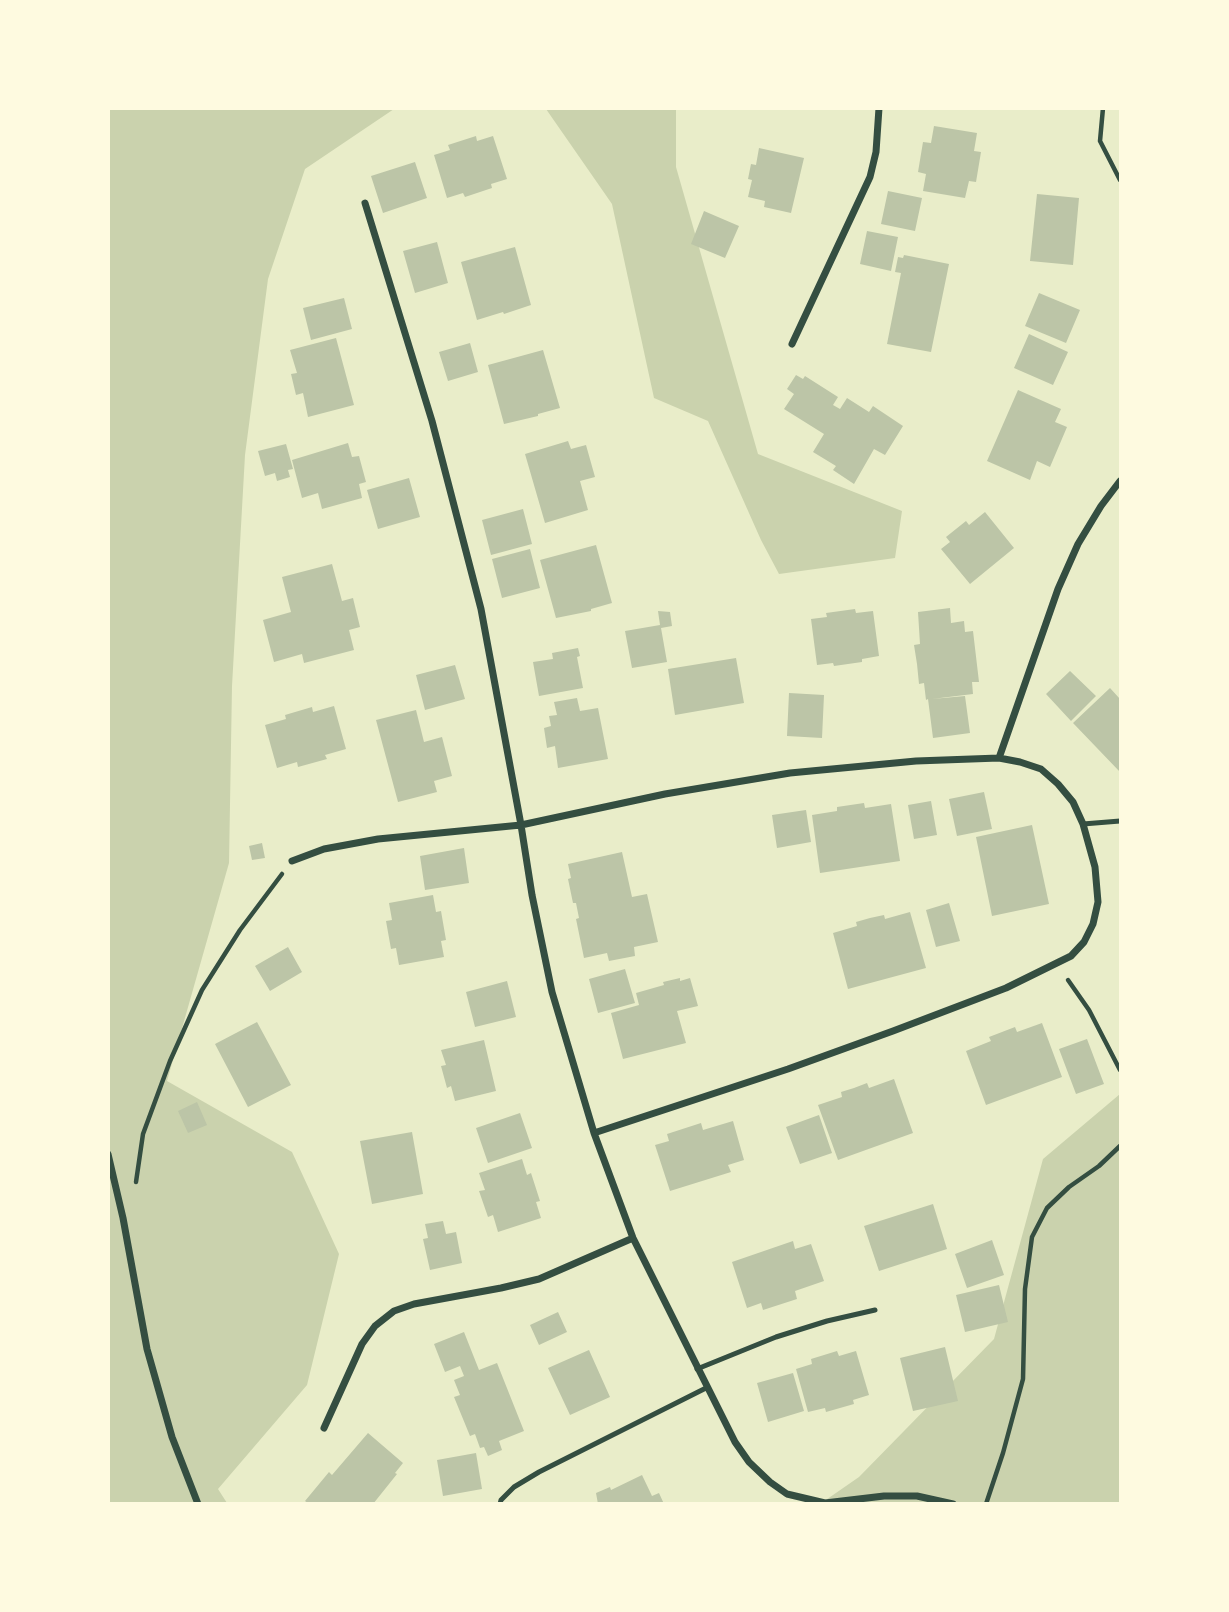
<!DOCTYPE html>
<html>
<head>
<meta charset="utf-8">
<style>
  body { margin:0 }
  #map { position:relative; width:1229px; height:1612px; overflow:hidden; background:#e9edc9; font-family:Commissioner,sans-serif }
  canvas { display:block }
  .frame { position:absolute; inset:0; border:110px solid #fefae0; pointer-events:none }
</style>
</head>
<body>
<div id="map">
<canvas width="1229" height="1612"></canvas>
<div class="frame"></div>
</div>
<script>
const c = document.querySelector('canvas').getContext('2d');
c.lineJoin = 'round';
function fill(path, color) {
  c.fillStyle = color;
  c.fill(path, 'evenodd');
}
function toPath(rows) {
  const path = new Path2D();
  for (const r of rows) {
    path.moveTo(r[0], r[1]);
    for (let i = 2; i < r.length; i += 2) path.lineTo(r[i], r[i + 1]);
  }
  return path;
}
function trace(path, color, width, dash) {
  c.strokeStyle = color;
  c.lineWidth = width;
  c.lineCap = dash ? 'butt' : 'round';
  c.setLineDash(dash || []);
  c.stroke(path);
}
fill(toPath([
  [108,109,394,109,305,169,268,279,245,455,232,686,229,863,167,1081,292,1152,339,1254,307,1385,218,1489,227,1503,109,1503],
  [546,109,676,109,676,167,758,454,902,511,895,558,779,574,761,540,708,421,654,398,612,204],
  [1120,1094,1120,1503,820,1504,859,1477,994,1339,1043,1159]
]), '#cad2ad');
fill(toPath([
  [934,126,977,133,974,151,981,152,976,182,969,181,965,198,923,191,926,174,918,172,923,142,931,143],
  [476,136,477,141,493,136,507,179,491,184,492,188,465,197,463,193,447,198,434,155,450,150,448,145],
  [759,148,804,158,791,213,764,207,765,201,748,197,752,180,748,179,751,164,756,165],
  [415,162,427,198,383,213,371,176],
  [888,191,922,198,915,231,881,224],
  [1037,194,1079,198,1073,265,1030,261],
  [704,211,739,226,725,258,691,244],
  [867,231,898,237,891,271,860,264],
  [437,242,448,283,415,293,403,251],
  [515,247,531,305,504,314,503,312,477,320,461,262],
  [904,255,949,264,931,352,887,344,901,273,895,272,898,257,903,258],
  [1039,293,1080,310,1066,343,1025,326],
  [344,298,352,329,311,340,303,308],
  [1029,334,1068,352,1053,385,1014,368],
  [336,338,354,405,308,417,303,393,296,395,291,374,297,373,290,350],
  [470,343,478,372,448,381,439,352],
  [543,350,560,408,538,414,538,416,504,424,488,365],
  [796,375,803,379,805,376,838,397,833,405,840,409,847,398,869,412,873,406,903,426,885,455,874,449,854,484,833,470,836,466,813,452,824,434,784,409,794,394,787,389],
  [1018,390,1061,409,1055,422,1067,427,1050,467,1037,461,1030,480,987,461],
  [568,441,571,449,586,445,595,477,580,481,588,510,545,523,525,454],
  [348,443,352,457,359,456,366,482,359,484,362,498,322,509,318,493,302,498,292,460],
  [286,444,293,469,288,470,290,477,277,481,275,473,265,476,258,451],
  [409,478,420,517,378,529,367,490],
  [523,509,532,544,491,555,482,520],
  [985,512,1014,548,970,584,941,549,950,542,946,537,966,521,969,525],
  [596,545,612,603,591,609,591,611,556,618,540,560],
  [530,549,540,588,502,598,492,559],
  [332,564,342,601,353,598,360,627,349,630,354,650,304,663,302,654,274,662,263,620,291,612,282,577],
  [950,608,951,623,964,621,965,632,973,631,979,682,972,682,973,694,932,699,965,696,970,733,933,738,928,699,926,700,924,683,919,684,917,664,914,645,920,644,918,612],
  [855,609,856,613,873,611,879,656,862,659,862,662,834,666,833,663,817,665,811,619,827,617,826,613],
  [658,611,670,612,672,626,661,628,667,662,632,668,625,631,660,625],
  [578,648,580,656,577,657,583,688,539,696,533,662,553,659,552,653],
  [736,658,744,703,675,715,668,669],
  [455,665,465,699,425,710,416,675],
  [1070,671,1096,696,1071,721,1046,694],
  [1110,688,1120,699,1120,772,1073,723],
  [789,693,824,695,822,738,787,736],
  [577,698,580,711,598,708,608,759,558,768,555,746,547,748,544,728,551,726,549,716,557,715,554,702],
  [334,706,346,749,325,755,327,759,298,767,297,762,277,768,265,725,286,719,285,715,312,707,313,712],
  [416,710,424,742,442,737,452,776,434,781,437,792,398,802,376,720],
  [984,792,992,829,957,836,949,799],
  [931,801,937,835,914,839,908,805],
  [864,803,865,808,891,804,900,861,820,873,812,815,837,811,837,807],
  [806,810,811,842,777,848,772,815],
  [1032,825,1049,904,992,916,976,837],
  [262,843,265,858,252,860,249,846],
  [464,848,469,883,425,890,420,856],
  [622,852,632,897,647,894,658,942,634,947,635,956,609,961,607,953,584,958,576,919,579,918,576,903,573,903,568,879,571,878,568,864],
  [433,895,436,912,441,911,446,940,441,941,444,957,399,965,396,948,391,949,386,921,392,920,389,903],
  [949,903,960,941,936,947,926,910],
  [910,912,926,968,848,989,833,933,857,926,856,922,870,918,884,915,885,919],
  [288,947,302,972,270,991,255,966],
  [625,969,635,1003,598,1013,589,979],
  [680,978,680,981,690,978,698,1006,677,1011,686,1043,623,1059,611,1013,639,1005,636,993,664,985,663,982],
  [507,981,516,1017,475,1027,466,992],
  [257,1022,291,1085,248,1107,215,1044],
  [1042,1023,1062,1077,986,1105,966,1051,991,1041,989,1037,1015,1027,1017,1032],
  [1087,1039,1104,1084,1076,1094,1059,1049],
  [484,1040,496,1091,455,1101,451,1086,447,1088,441,1066,446,1065,441,1050],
  [894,1079,913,1133,838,1160,818,1105,842,1097,841,1092,854,1088,867,1083,869,1088],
  [197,1102,207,1125,188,1133,178,1111],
  [520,1113,532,1148,488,1163,476,1128],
  [819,1115,832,1153,800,1164,786,1127],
  [733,1121,744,1160,728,1165,731,1172,670,1191,655,1145,669,1141,667,1134,701,1123,703,1130],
  [412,1132,423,1194,372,1204,360,1141],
  [522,1159,527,1175,531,1173,540,1201,536,1202,541,1218,498,1232,493,1215,488,1217,479,1191,485,1190,479,1173],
  [933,1204,947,1249,879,1271,864,1226],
  [443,1221,446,1234,456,1232,462,1263,430,1270,423,1239,428,1238,425,1224],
  [992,1240,1004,1275,967,1288,955,1254],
  [793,1241,795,1249,811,1244,824,1281,795,1291,797,1299,763,1310,761,1303,747,1308,732,1262],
  [999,1285,1008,1322,965,1332,956,1295],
  [558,1312,567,1332,539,1345,530,1325],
  [464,1332,479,1370,497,1363,524,1431,499,1441,502,1450,488,1456,484,1447,480,1448,475,1434,470,1436,454,1397,460,1395,454,1380,464,1376,460,1366,445,1372,434,1344],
  [945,1347,958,1401,913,1411,900,1358],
  [589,1350,610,1397,570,1415,548,1368],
  [837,1351,839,1356,856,1351,869,1395,853,1400,854,1404,826,1412,825,1408,808,1412,796,1369,812,1364,811,1359],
  [793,1373,804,1411,768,1422,757,1383],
  [368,1433,403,1463,395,1473,397,1474,373,1504,309,1504,305,1501,329,1472,332,1475],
  [476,1453,482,1489,443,1496,437,1460],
  [642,1475,652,1496,659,1493,664,1504,598,1504,596,1493,610,1487,611,1490]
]), '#bcc5a7');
trace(toPath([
  [1103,108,1100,141,1120,180],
  [1068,980,1089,1010,1120,1070],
  [136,1182,143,1134,170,1061,202,990,240,930,282,874],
  [986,1504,1003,1453,1023,1379,1025,1289,1032,1237,1047,1208,1069,1187,1099,1166,1120,1146]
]), '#344e41', 4.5);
trace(toPath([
  [1083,824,1120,821],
  [697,1369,776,1337,827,1321,875,1310],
  [500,1504,501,1500,514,1487,539,1472,706,1388]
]), '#344e41', 5);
trace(toPath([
  [365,203,432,421,481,609,521,825,532,895,552,992,594,1133,633,1238,735,1442,749,1462,770,1482,787,1494,825,1503,884,1496,917,1496,953,1504],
  [792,344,870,177,876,152,879,108],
  [999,758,1058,589,1078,544,1101,506,1120,481],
  [292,861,324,849,378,839,521,825,665,794,790,773,916,761,999,758,1020,762,1041,769,1058,784,1073,802,1083,824,1095,867,1098,902,1093,924,1084,942,1071,956,1006,988,893,1031,788,1069,594,1133],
  [108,1154,123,1218,147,1349,172,1437,198,1504],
  [324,1428,362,1344,375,1326,394,1311,414,1304,501,1288,539,1279,633,1238]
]), '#344e41', 7);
</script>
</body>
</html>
